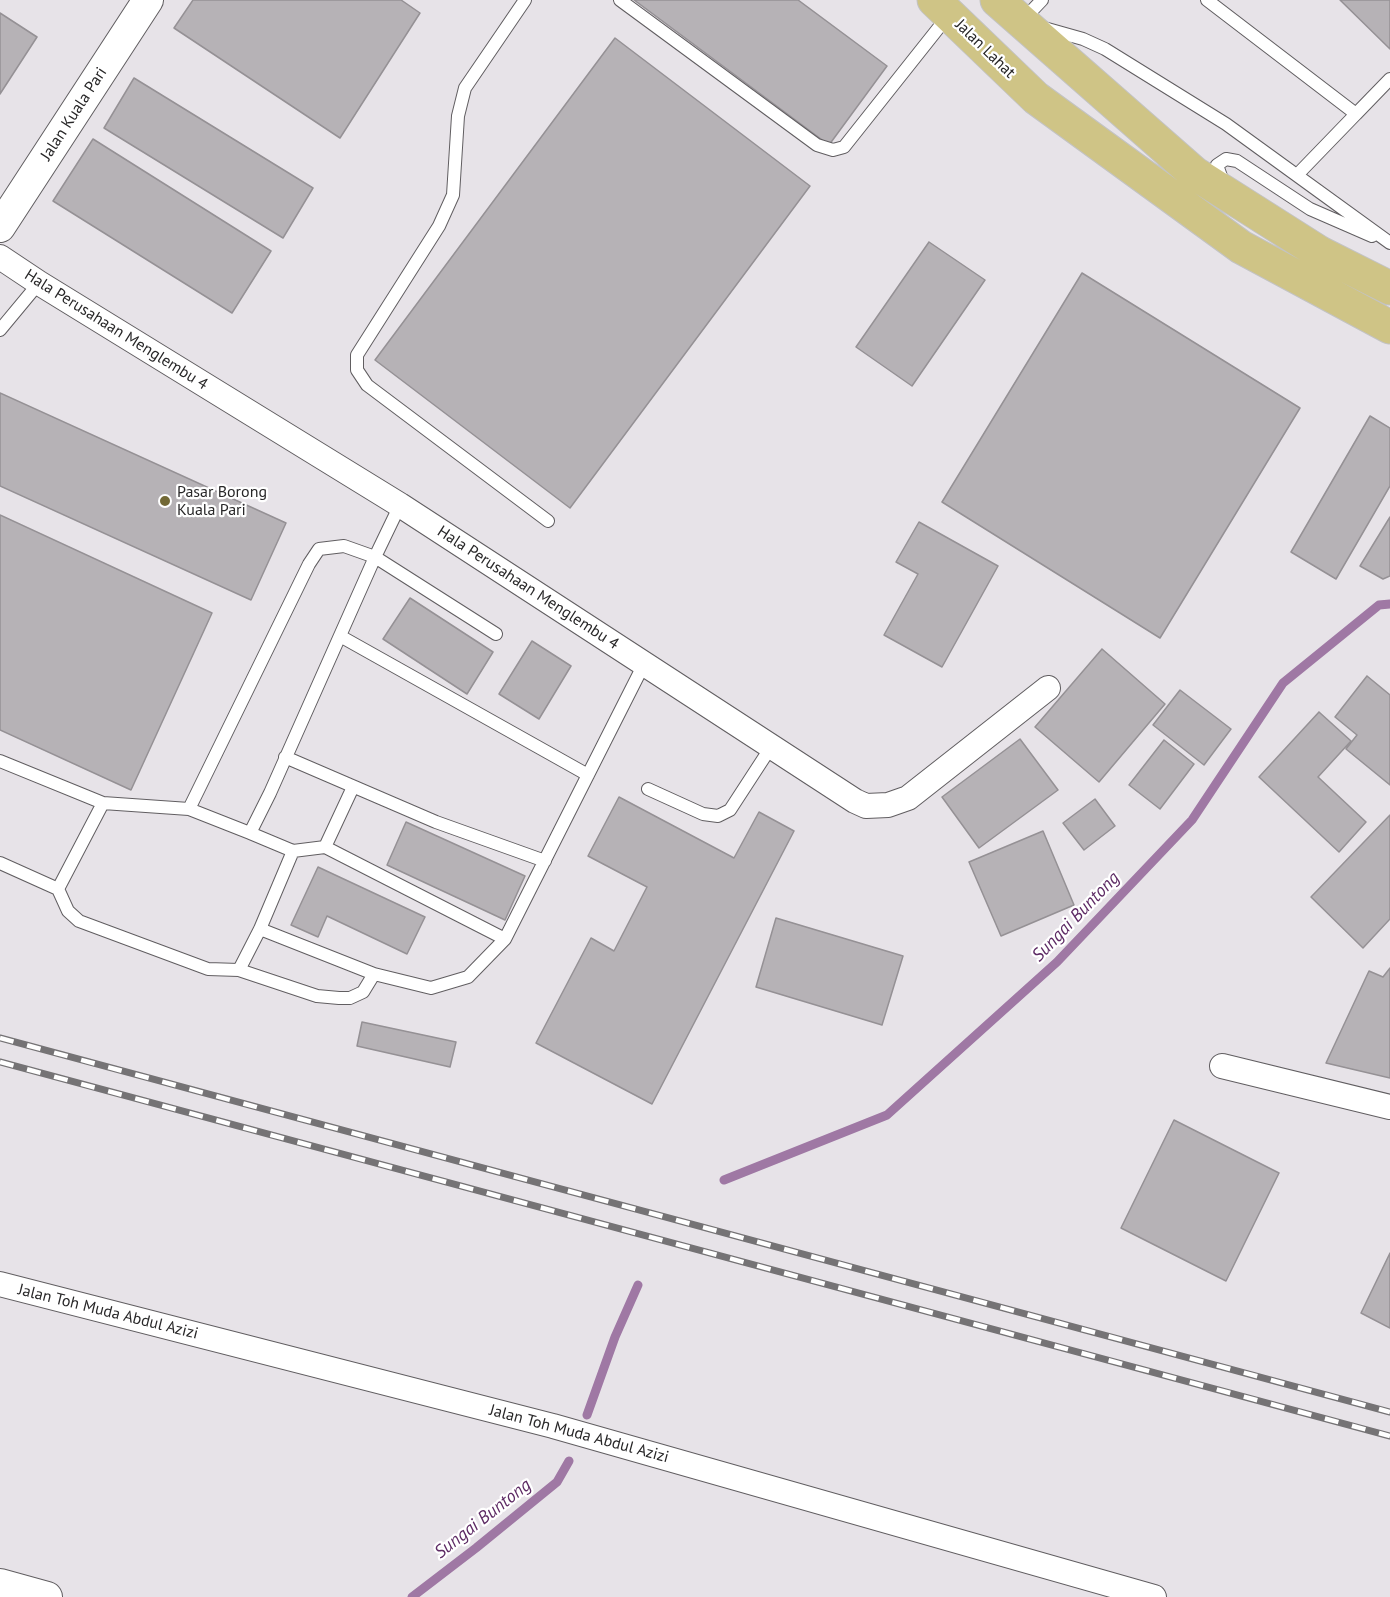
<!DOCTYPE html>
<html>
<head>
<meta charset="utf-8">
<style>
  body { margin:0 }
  canvas { display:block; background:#e7e3e8 }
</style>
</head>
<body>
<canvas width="1390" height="1597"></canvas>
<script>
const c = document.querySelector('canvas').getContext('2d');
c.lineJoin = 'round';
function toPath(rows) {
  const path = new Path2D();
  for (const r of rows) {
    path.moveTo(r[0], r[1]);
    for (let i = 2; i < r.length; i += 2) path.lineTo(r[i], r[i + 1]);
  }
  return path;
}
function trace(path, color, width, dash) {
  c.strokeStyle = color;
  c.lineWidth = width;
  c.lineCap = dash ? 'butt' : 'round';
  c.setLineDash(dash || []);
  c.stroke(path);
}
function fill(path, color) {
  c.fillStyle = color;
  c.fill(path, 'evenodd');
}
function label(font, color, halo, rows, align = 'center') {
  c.font = font + ' "PT Sans",sans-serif';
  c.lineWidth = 4.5;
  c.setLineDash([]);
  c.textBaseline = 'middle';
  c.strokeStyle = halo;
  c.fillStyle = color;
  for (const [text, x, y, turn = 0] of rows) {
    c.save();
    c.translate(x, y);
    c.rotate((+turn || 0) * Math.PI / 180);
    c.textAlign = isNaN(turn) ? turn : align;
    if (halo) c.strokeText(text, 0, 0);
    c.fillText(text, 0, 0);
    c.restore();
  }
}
trace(toPath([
  [724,1180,887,1115,1057,962,1192,820,1283,683,1379,605,1390,604],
  [587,1415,615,1337,638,1285],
  [412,1597,476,1548,557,1482,569,1461]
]), '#9f78a4', 9);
const building = toPath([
  [193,0,401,0,420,13,340,138,174,28,193,0],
  [634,0,798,0,887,66,829,145,634,0],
  [1340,0,1390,0,1390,49,1340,0],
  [0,13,37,37,0,94,0,13],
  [615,38,810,186,570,508,375,360,615,38],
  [134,78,313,188,283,238,104,128,134,78],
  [93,139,271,251,232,313,53,201,93,139],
  [929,242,985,280,912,386,856,347,929,242],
  [1082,273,1300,408,1160,638,942,502,1082,273],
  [0,393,286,523,251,600,0,486,0,393],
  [1370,416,1390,428,1390,486,1336,579,1291,552,1370,416],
  [0,515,212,613,131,790,0,730,0,515],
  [1390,517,1390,576,1383,579,1360,566,1390,517],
  [919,522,998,566,942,667,884,635,918,574,896,562,919,522],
  [410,598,493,652,467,694,383,639,410,598],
  [532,641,571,666,539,719,499,694,532,641],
  [1102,649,1165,704,1099,782,1035,727,1102,649],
  [1367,676,1390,695,1390,785,1346,749,1357,735,1335,717,1367,676],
  [1180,690,1231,729,1204,765,1153,725,1180,690],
  [1319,712,1351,741,1318,777,1366,822,1339,852,1259,777,1319,712],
  [1020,739,1058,790,979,848,942,797,1020,739],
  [1164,740,1194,764,1160,809,1129,785,1164,740],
  [619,797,734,858,759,812,794,831,652,1104,536,1043,591,938,614,951,647,887,588,856,619,797],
  [1095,799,1115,826,1084,850,1063,823,1095,799],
  [1390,815,1390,919,1363,948,1311,897,1390,815],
  [406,822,525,876,505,920,387,865,406,822],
  [1043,831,1074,905,1001,936,969,862,1043,831],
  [318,867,425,917,407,954,327,916,318,937,291,925,318,867],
  [776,918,903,956,882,1025,756,987,776,918],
  [1390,968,1390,1078,1326,1063,1369,971,1383,977,1390,968],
  [362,1022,456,1042,450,1067,357,1046,362,1022],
  [1174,1120,1279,1173,1226,1281,1121,1228,1174,1120],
  [1390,1253,1390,1328,1361,1313,1390,1253]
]);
fill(building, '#b6b2b6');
trace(building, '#959195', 1.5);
const service = toPath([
  [525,0,465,88,458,116,453,195,439,226,357,355,357,370,367,385,548,521],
  [620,0,817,145,833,150,844,147,948,16],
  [1207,0,1356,114,1297,175],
  [1022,21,1042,0],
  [1044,28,1083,39,1105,49,1226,124,1390,243],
  [1356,114,1390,79],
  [1223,182,1217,165,1226,159,1237,161,1310,209,1372,236],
  [0,330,39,283],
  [340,636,588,775],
  [285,757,436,822,545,861],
  [0,761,103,803,189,809,250,833,270,793,375,557,400,505],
  [648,789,703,814,718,816,730,810,771,747],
  [189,809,309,564,319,549,344,546,375,557,496,634],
  [325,847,353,787],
  [293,851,325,847,505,939],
  [0,863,58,889,103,803],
  [58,889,68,911,79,921,208,969,239,970,260,929,293,851,250,833],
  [260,929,374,974,431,988,468,977,505,939,644,664],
  [239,970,317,996,339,998,350,998,363,992,374,974]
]);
const minor = toPath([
  [0,257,39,283,400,505,855,801,866,806,888,805,908,798,1048,688],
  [1222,1066,1390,1107],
  [0,1284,553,1426,1154,1597]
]);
const tertiary = toPath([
  [0,227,148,0],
  [0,1584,47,1597]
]);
const primary = toPath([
  [934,0,1036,98,1241,247,1390,327],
  [997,0,1194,173,1320,253,1390,288]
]);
trace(service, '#615e61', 14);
trace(minor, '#615e61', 26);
trace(tertiary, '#615e61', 32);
trace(primary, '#c3c3c3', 35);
trace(service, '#fff', 12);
trace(minor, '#fff', 24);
trace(tertiary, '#fff', 30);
trace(primary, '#cfc486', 33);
const rail = toPath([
  [0,1038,1390,1412],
  [0,1062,1390,1436]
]);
trace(rail, '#757375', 7);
trace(rail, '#fff', 4.5, [14]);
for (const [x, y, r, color] of [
  [165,501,6,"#726835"]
]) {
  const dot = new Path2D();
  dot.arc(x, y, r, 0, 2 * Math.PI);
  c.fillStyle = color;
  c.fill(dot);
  trace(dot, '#fff', 2);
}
label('16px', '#282728', '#fff', [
  ["Jalan Lahat",985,49,44],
  ["Jalan Kuala Pari",74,114,-57],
  ["Hala Perusahaan Menglembu 4",116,330,32],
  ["Hala Perusahaan Menglembu 4",528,588,33],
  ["Jalan Toh Muda Abdul Azizi",108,1312,14],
  ["Jalan Toh Muda Abdul Azizi",579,1434,15]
]);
label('16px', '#282728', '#fff', [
  ["Pasar Borong",177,492],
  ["Kuala Pari",177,510]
], 'left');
label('italic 18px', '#5d2a64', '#fff', [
  ["Sungai Buntong",1076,917,-46],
  ["Sungai Buntong",483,1519,-38]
]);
</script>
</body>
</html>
